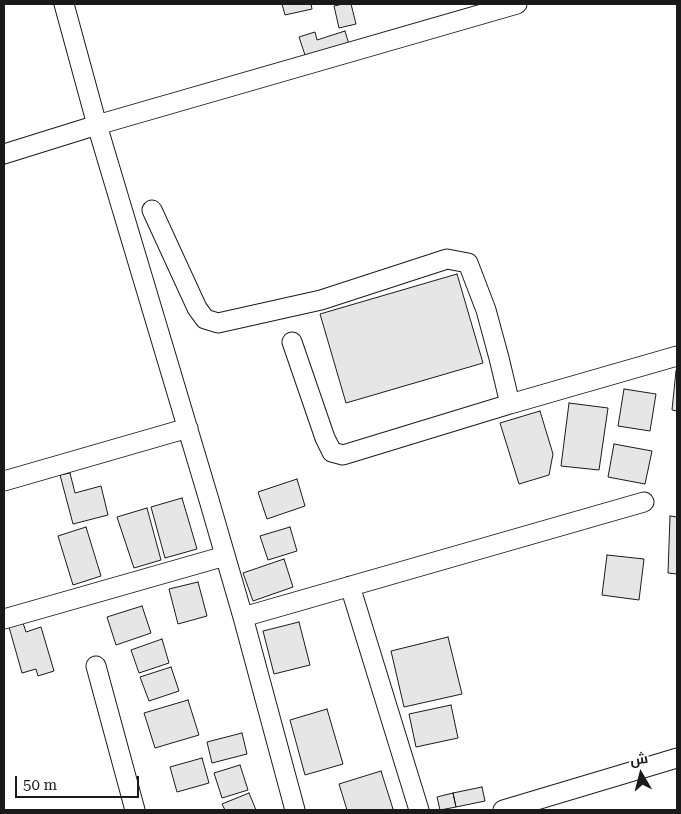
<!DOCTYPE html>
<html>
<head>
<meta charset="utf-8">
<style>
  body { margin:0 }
  #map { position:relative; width:681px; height:814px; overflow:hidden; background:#fff; font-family:"Roboto Serif",Cairo,serif }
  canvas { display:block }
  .frame { position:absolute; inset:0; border:5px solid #1a1a1a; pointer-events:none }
  .north { position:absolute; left:616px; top:749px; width:50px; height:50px; -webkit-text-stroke:4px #fff; paint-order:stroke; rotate:352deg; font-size:14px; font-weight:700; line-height:20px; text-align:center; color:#1a1a1a }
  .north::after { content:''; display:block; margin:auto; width:18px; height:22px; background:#1a1a1a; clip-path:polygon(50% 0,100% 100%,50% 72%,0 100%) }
  .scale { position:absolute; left:15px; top:776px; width:124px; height:22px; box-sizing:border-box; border:2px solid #1a1a1a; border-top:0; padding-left:6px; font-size:15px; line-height:18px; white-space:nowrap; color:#1a1a1a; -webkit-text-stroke:4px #fff; paint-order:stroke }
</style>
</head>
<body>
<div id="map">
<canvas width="681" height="814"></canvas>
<div class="frame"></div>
<div class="north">ش</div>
<div class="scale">50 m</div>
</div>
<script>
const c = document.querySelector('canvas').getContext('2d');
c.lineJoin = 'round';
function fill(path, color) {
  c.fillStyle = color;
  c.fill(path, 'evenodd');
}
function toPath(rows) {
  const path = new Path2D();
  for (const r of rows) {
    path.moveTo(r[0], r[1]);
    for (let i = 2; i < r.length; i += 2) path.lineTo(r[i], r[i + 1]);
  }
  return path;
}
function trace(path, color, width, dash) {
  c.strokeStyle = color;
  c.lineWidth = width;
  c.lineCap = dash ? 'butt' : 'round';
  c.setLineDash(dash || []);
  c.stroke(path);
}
const building = toPath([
  [282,4,311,4,312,9,285,15,282,4],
  [343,4,351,4,356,24,339,28,334,6,343,4],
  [345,31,350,48,307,61,299,37,315,32,317,40,345,31],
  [457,274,483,363,346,403,320,314,457,274],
  [676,371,677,371,677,411,672,410,676,371],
  [624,389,656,394,650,431,618,426,624,389],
  [569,403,608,408,599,470,561,466,569,403],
  [540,411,553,454,549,475,519,484,500,423,540,411],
  [614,444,652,451,645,484,608,477,614,444],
  [70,473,75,493,101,486,108,515,73,524,60,475,70,473],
  [297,479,305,506,267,519,258,492,297,479],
  [182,498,197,549,165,558,151,507,182,498],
  [147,508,161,560,134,568,117,517,147,508],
  [670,516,677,517,677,574,668,573,670,516],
  [86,527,101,576,73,585,58,536,86,527],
  [290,527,297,551,268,560,260,536,290,527],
  [607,555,644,559,639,600,602,595,607,555],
  [284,559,293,587,253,601,243,573,284,559],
  [198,582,207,616,178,624,169,589,198,582],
  [142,606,151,633,116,645,107,617,142,606],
  [299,622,310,665,274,674,263,631,299,622],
  [23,623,26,632,41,627,54,671,38,676,36,669,22,673,9,627,23,623],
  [448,637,462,694,404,707,391,651,448,637],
  [162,639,169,663,139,673,131,650,162,639],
  [171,667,179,691,149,701,140,677,171,667],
  [188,700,199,735,155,748,144,713,188,700],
  [451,705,458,738,416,747,409,714,451,705],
  [327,709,343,764,305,775,290,720,327,709],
  [242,733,247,754,212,763,207,742,242,733],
  [202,758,209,783,177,792,170,767,202,758],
  [240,765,248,790,222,798,214,773,240,765],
  [381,771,393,809,389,810,347,810,339,784,381,771],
  [482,787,485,801,456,807,453,793,482,787],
  [249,793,256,810,225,810,222,804,249,793],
  [453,793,456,807,440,810,437,797,453,793]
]);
fill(building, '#e6e6e6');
trace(building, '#1a1a1a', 1);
const minor = toPath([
  [64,4,97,125,517,4],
  [4,154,97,125,209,500,243,617,295,810],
  [152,210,197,308,205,319,218,323,321,300,447,259,468,263,486,310,499,358,510,404,677,356],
  [292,342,325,438,332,452,343,455,510,404],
  [4,481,188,428],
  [350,586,419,810],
  [243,617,644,502],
  [4,619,225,556],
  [96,666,135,810],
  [503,810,677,758]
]);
trace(minor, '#1a1a1a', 21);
trace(minor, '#fff', 19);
</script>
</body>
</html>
